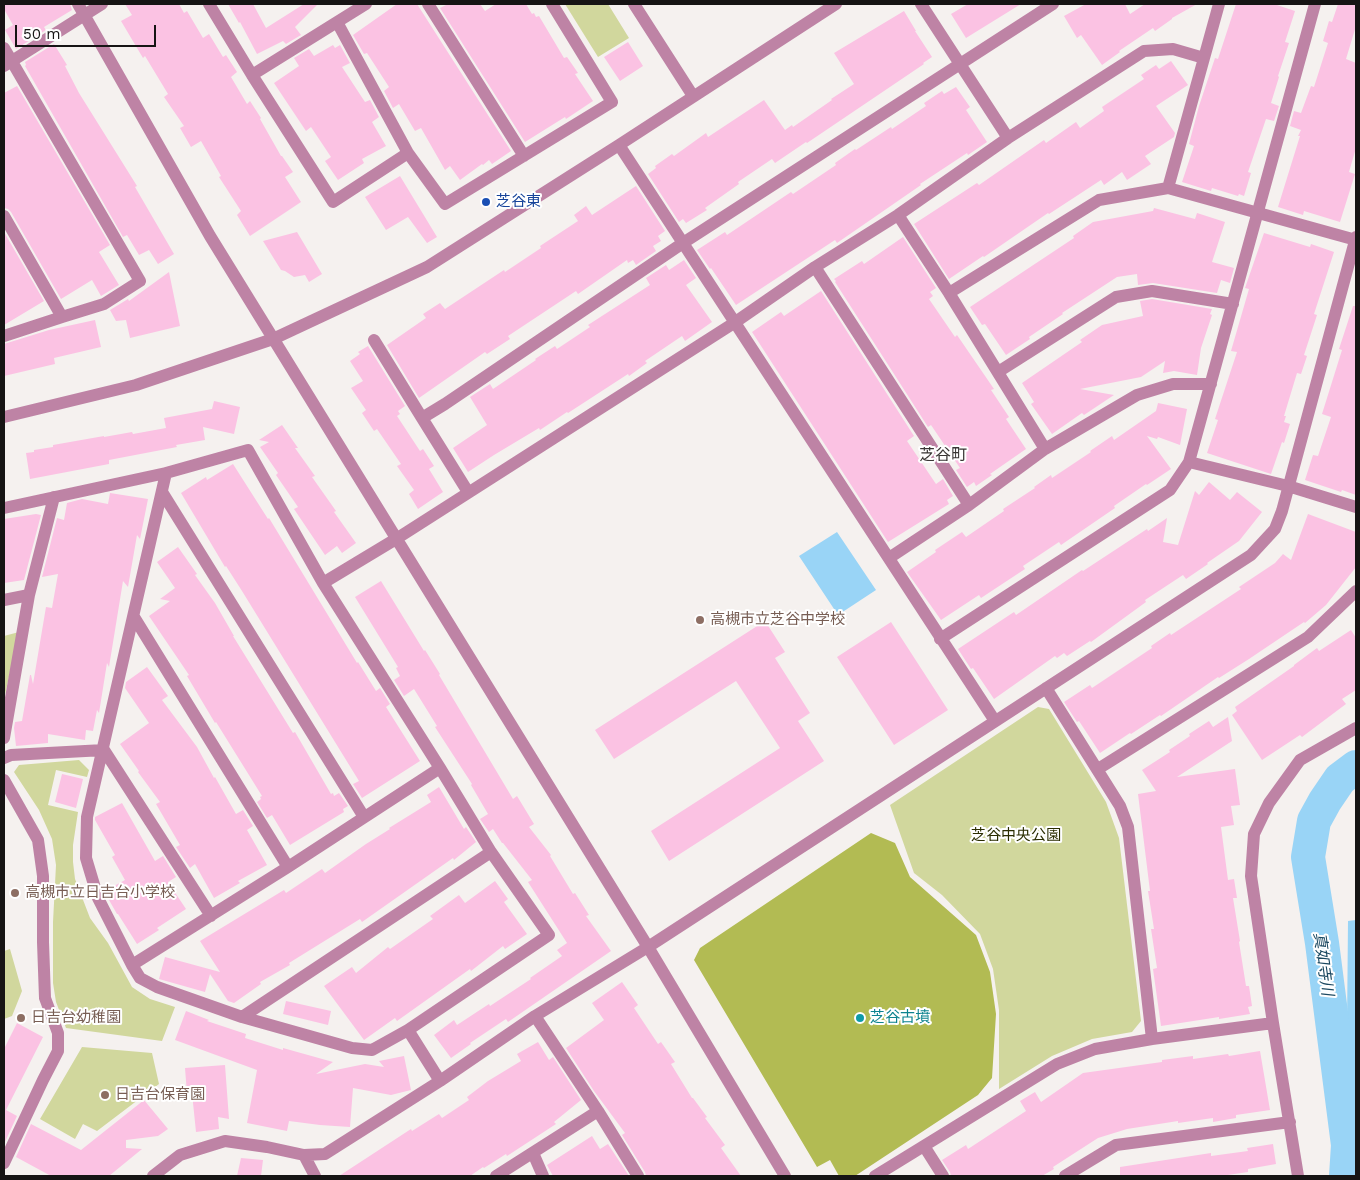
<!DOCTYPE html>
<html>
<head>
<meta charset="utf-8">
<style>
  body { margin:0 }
  #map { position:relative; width:1360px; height:1180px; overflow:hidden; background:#f5f1ef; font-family:"Work Sans",sans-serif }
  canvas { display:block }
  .frame { position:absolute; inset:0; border:5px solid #161414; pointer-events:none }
  .scale { position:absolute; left:15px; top:25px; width:141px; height:22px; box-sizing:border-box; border:2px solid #161414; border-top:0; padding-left:6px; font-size:15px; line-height:18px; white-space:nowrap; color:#161414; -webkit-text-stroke:4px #fff; paint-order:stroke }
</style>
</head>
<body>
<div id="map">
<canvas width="1360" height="1180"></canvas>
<div class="frame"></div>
<div class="scale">50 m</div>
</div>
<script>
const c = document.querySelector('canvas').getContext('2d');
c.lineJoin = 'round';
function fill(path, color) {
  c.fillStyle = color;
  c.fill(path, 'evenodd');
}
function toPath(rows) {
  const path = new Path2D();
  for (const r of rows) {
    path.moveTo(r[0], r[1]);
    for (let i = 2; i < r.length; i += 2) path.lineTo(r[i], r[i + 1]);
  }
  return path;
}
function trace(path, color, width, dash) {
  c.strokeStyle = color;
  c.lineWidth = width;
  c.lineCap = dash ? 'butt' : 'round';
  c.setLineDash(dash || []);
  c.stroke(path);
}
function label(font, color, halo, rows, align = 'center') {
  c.font = font + ' "Work Sans","Noto Sans JP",sans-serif';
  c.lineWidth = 4;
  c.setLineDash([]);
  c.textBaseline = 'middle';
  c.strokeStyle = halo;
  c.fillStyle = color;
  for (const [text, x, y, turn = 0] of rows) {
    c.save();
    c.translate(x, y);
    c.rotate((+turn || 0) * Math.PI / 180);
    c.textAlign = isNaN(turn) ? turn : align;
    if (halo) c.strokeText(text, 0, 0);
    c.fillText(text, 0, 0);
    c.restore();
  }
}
fill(toPath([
  [565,4,608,4,629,38,598,57],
  [19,632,4,699,4,636],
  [1038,707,1049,709,1106,802,1119,838,1141,1021,1132,1032,1092,1039,1052,1056,999,1089,999,1010,993,969,980,934,942,895,914,873,890,805],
  [79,760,89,770,87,777,56,770,48,805,78,812,73,845,73,862,75,879,90,918,108,943,132,987,150,999,175,1007,162,1041,66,1028,56,1002,53,983,53,922,56,865,52,839,39,810,14,772,19,765],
  [10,949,22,991,12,1016,4,1019,4,951],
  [82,1047,152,1053,159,1084,97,1131,83,1124,75,1139,40,1119]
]), '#d1d79d');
fill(toPath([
  [871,833,895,843,910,877,976,935,990,972,996,1014,992,1078,978,1095,855,1176,839,1176,830,1160,817,1167,694,960,700,948]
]), '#b2bb53');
fill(toPath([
  [837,532,876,590,838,615,799,556],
  [1356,920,1356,1097,1347,1028,1348,921]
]), '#99d4f6');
trace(toPath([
  [1346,1176,1348,1145,1322,943,1308,857,1314,821,1325,801,1340,779,1356,767]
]), '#99d4f6', 34);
fill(toPath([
  [4,4,70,4,72,10,44,27,46,30,16,49,5,30,13,25,4,9],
  [125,4,179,4,184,13,187,11,203,38,209,34,223,57,226,55,237,72,231,77,247,104,250,101,261,118,260,119,281,156,282,156,293,172,285,177,301,202,250,236,237,215,241,211,219,177,221,176,201,141,191,147,180,128,184,126,164,97,168,94,145,56,143,58,121,21,132,15],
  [228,4,253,4,266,28,304,4,318,4,295,27,301,35,286,44,283,41,257,54,240,22,239,23],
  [397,4,417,4,511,151,492,164,489,160,483,165,482,164,460,180,450,166,445,170,421,128,415,131,399,104,393,108,384,91,389,87,367,53,364,54,353,35],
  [448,4,480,4,485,11,496,4,526,4,532,14,534,13,536,17,539,16,564,58,567,57,578,73,575,74,593,101,566,119,565,117,525,142,440,8],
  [968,4,1021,4,966,38,951,14],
  [1086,4,1125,4,1130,14,1145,4,1197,4,1172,18,1172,19,1155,31,1153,28,1119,51,1120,52,1102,65,1081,35,1077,38,1064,16],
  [1236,4,1274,4,1295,11,1285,42,1289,43,1278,76,1279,77,1271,103,1279,106,1274,121,1266,119,1248,172,1251,173,1244,196,1239,194,1238,196,1212,188,1211,191,1182,182,1194,146,1189,144,1199,106,1215,58,1218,59],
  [1338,4,1356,4,1356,26,1346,59,1356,63,1356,148,1349,172,1355,174,1340,222,1304,211,1303,215,1278,207,1300,136,1298,136,1301,130,1290,126,1294,111,1301,113,1311,86,1314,87,1328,43,1323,41,1329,21,1332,22],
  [904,11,916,31,915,31,932,57,923,63,924,64,807,143,806,142,775,163,772,159,738,182,739,184,705,208,707,210,686,223,683,219,679,222,648,174,656,168,655,166,672,154,674,156,706,133,708,137,764,100,785,130,792,125,793,127,832,100,831,99,854,84,834,53],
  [628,42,643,66,620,81,604,57],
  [54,44,67,65,65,66,79,93,137,186,135,187,174,254,158,264,149,250,139,255,127,235,123,237,25,66,26,65,25,62],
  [333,45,335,48,340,45,350,63,342,67,365,102,370,100,379,117,372,122,386,146,362,159,364,163,338,180,325,161,331,157,311,127,306,131,274,83,299,66,294,58,309,49,314,56],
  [1171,61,1188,85,1156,106,1175,133,1174,137,1145,156,1151,164,1127,180,1122,172,1104,185,1101,180,1049,214,1048,213,984,257,983,256,949,279,914,224,977,183,979,185,1044,140,1046,143,1076,122,1080,128,1104,111,1102,107,1144,79,1141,75,1156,65,1159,69],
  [17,86,110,245,99,252,119,285,101,296,92,280,61,299,11,212,8,209,4,208,4,93],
  [956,87,970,107,966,110,987,142,968,155,967,153,920,184,921,185,837,243,835,240,736,305,711,268,710,269,697,250,725,232,727,235,791,192,793,194,836,165,835,163,855,149,856,150,891,127,892,129,926,106,924,103,942,91,944,94],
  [400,176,437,237,427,243,408,217,386,230,365,197],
  [636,186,665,231,658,236,661,241,653,246,656,251,636,265,633,260,628,263,627,260,578,294,576,291,508,336,510,339,487,354,485,352,419,398,387,345,426,318,423,314,440,303,445,309,504,270,505,272,541,248,540,246,578,221,574,215,586,206,592,215],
  [1154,208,1195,219,1197,213,1225,222,1212,262,1234,268,1230,283,1221,280,1217,293,1153,283,1138,285,1137,274,1117,277,1062,313,1063,314,1029,337,1030,339,1006,355,985,324,982,325,970,307,1074,238,1073,236,1093,222,1153,211],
  [4,232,44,301,4,325],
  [297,232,322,274,309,282,305,275,294,277,285,271,281,270,263,241],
  [1264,233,1310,247,1311,244,1334,252,1314,314,1317,315,1304,355,1307,356,1301,374,1297,373,1284,416,1286,416,1284,422,1290,424,1284,443,1282,442,1271,474,1207,453,1218,420,1215,419,1237,352,1231,351,1249,289,1245,288],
  [903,237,936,288,930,292,933,296,929,299,955,337,957,335,994,389,991,390,1009,417,1006,419,1026,449,990,474,992,475,976,486,974,482,967,487,956,470,960,468,931,425,928,427,835,282,836,281,834,279,862,261,864,264],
  [684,260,696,278,686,285,712,322,685,341,682,336,645,361,647,363,629,376,628,374,568,413,567,412,540,430,539,428,494,455,468,472,453,448,487,425,470,397,490,384,493,389,536,360,535,359,555,346,557,349,590,327,588,325,650,285,646,278,666,265,669,270],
  [169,272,180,326,130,338,126,320,116,321,110,310,128,299,129,301],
  [821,291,914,436,907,441,936,484,943,479,953,496,947,500,949,504,888,542,752,332,781,312,784,316],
  [1152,299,1212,309,1210,314,1212,315,1201,348,1197,375,1174,371,1163,373,1165,361,1141,377,1080,389,1114,395,1084,415,1082,413,1052,434,1031,404,1034,402,1022,383,1082,342,1080,340,1102,325,1143,316,1140,301],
  [1353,306,1356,306,1356,495,1342,490,1341,492,1305,480,1313,455,1318,456,1331,417,1322,414,1342,350,1339,349],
  [95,320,101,347,54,358,55,364,4,376,4,344,49,330],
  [368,346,405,406,398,411,400,414,397,416,420,451,423,449,434,466,429,469,443,492,418,509,409,494,414,490,397,466,401,464,377,429,374,431,362,413,366,410,351,388,363,381,350,361,360,354,358,352],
  [214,401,240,407,234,434,203,427,205,440,176,445,177,447,109,460,109,464,30,479,26,453,34,452,34,450,53,447,53,445,104,436,104,437,132,432,133,434,166,428,164,418,212,409],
  [1158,403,1187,409,1180,445,1158,437,1157,439,1147,436,1171,469,1147,485,1146,484,1114,506,1115,508,1061,545,1059,542,1023,566,1025,569,981,598,979,595,941,620,907,572,936,552,935,550,962,532,966,537,1004,511,1003,509,1035,488,1034,487,1051,475,1052,478,1091,452,1090,451,1112,436,1114,440,1156,411],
  [282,425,298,448,295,448,315,476,312,477,336,511,334,512,356,543,342,553,337,546,325,555,294,509,298,507,276,475,278,473,260,447,269,442,259,440],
  [233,464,268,519,269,518,357,663,358,662,376,691,380,688,390,704,386,707,420,761,362,798,353,784,359,781,242,591,226,566,225,567,181,493,206,477,207,480],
  [1209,482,1230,500,1237,492,1262,512,1239,541,1207,563,1208,564,1186,579,1183,575,1145,600,1146,602,1091,642,1090,641,1067,656,1064,653,1057,658,1055,656,994,699,973,668,971,669,958,649,1014,612,1016,615,1082,570,1083,571,1147,529,1148,531,1167,518,1163,542,1178,545,1195,491,1199,495],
  [110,493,148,499,140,539,137,535,128,587,123,581,109,667,107,663,99,713,97,710,93,731,86,730,85,740,48,734,48,743,16,746,14,728,15,722,22,721,30,675,31,675,33,684,46,607,52,608,58,574,42,577,57,518,64,520,67,503,82,499,108,504],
  [36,514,41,515,24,580,4,583,4,519],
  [1308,514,1356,532,1356,567,1326,605,1305,623,1304,622,1249,659,1219,678,1218,677,1161,716,1160,715,1131,734,1130,733,1100,753,1079,721,1077,722,1064,702,1090,685,1092,688,1152,648,1151,646,1170,633,1171,635,1241,589,1239,587,1275,563,1283,554,1291,560],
  [178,547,197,574,195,575,215,603,234,636,233,636,293,733,295,732,331,794,333,793,334,796,339,793,348,806,343,809,344,812,290,845,272,815,267,818,257,802,261,799,260,797,262,796,216,722,215,723,187,676,189,675,149,616,170,601,160,599,175,588,157,562],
  [381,581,424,651,425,650,440,674,439,675,513,799,517,796,534,824,529,827,551,855,550,856,573,894,575,893,589,915,586,916,611,951,508,1022,506,1019,470,1043,471,1044,451,1058,434,1035,454,1020,457,1025,489,1004,490,1006,531,979,530,978,562,956,557,950,567,943,528,882,532,880,503,843,502,843,493,829,489,832,480,819,488,814,471,785,472,784,435,727,437,726,414,689,404,696,394,680,400,676,396,668,398,667,355,597],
  [765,621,785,652,775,658,810,713,798,721,824,761,669,861,651,831,780,748,736,681,614,759,595,730],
  [891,622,948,710,894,745,837,657],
  [1351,630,1356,638,1356,690,1342,699,1346,704,1302,737,1300,735,1262,760,1232,715,1237,711,1235,707,1294,666,1294,665,1317,648,1319,651],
  [147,667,168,696,162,700,197,747,214,778,215,777,236,814,243,810,253,826,247,830,267,865,238,881,240,883,214,898,195,864,190,868,176,847,180,845,156,804,160,802,138,772,139,771,120,744,149,723,125,688,126,682],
  [1228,717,1232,741,1177,777,1235,769,1240,805,1231,806,1234,825,1221,827,1228,880,1234,879,1237,898,1233,898,1240,941,1239,942,1246,986,1249,986,1252,1006,1248,1007,1250,1014,1219,1019,1219,1017,1161,1026,1153,969,1157,968,1151,929,1154,929,1148,891,1150,891,1138,794,1156,791,1142,770,1170,752,1169,750,1190,736,1189,734,1209,721,1213,727],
  [62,774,83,779,76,808,55,802],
  [439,787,464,829,466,827,476,842,454,860,453,858,362,922,360,919,289,963,290,965,260,982,261,984,234,1003,228,1001,210,974,205,992,159,979,165,957,220,972,200,941,284,890,286,893,322,869,325,873,366,844,390,829,389,828,431,802,427,795],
  [122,803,155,861,163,856,176,877,168,882,186,909,157,928,159,930,137,944,118,914,117,914,105,893,105,891,125,880,112,857,115,855,95,820,95,817],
  [495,881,508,899,504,902,527,934,505,949,503,946,471,971,470,969,397,1021,395,1018,364,1040,324,986,352,967,356,973,388,947,390,949,433,919,430,916,459,895,465,903],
  [622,982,638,1005,634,1008,658,1044,661,1042,675,1062,671,1064,692,1098,693,1098,707,1117,705,1118,725,1145,721,1148,741,1176,646,1176,645,1172,622,1135,625,1133,594,1091,566,1048,604,1020,592,1003],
  [286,1001,331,1011,328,1025,283,1014],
  [186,1011,209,1020,207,1021,246,1034,245,1038,283,1050,283,1048,333,1062,316,1074,365,1064,384,1067,379,1061,404,1056,411,1090,391,1095,353,1088,350,1127,320,1125,289,1121,287,1131,247,1123,257,1070,175,1040],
  [17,1023,43,1037,6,1110,17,1116,4,1144,4,1049],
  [538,1042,549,1060,553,1057,581,1100,554,1122,556,1124,507,1156,506,1154,484,1168,483,1167,470,1176,339,1176,411,1129,412,1131,439,1114,442,1118,469,1100,467,1097,488,1081,521,1061,517,1054],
  [1260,1051,1270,1110,1236,1115,1236,1118,1213,1122,1213,1118,1178,1123,1178,1121,1127,1129,1098,1138,1053,1167,1054,1169,1042,1176,951,1176,950,1172,942,1160,966,1145,968,1149,1026,1111,1020,1101,1035,1092,1041,1102,1083,1073,1162,1062,1162,1060,1193,1056,1193,1059,1228,1054,1229,1056],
  [225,1065,229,1119,218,1117,219,1129,196,1132,192,1093,187,1094,185,1068],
  [144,1100,168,1129,158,1136,126,1140,126,1148,142,1149,109,1176,51,1176,16,1157,31,1124,81,1150],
  [592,1136,600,1149,608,1144,629,1176,553,1176,547,1165],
  [1273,1144,1276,1164,1248,1169,1248,1172,1221,1176,1120,1176,1120,1167,1211,1153,1211,1156,1248,1151,1247,1148],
  [241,1158,263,1160,261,1176,237,1176]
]), '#fbc2e3');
trace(toPath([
  [78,4,210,236,648,947,785,1176],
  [209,4,252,75,333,202,408,153,445,204,612,102,552,4],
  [428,4,524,156],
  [634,4,693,96],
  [921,4,1008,138],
  [337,22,408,153],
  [4,48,140,281,104,304,62,317,4,216],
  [4,66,102,4],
  [252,75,366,4],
  [619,145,995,721],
  [1168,188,1219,4],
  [898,215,949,293,1045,449],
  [815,267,969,505],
  [949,293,1099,200,1168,188,1356,240],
  [4,336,62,317],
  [374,340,422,418],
  [998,372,1116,297,1152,291,1233,304],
  [4,417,136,385,273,339,427,267,619,145,836,4],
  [1189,462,1288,486,1356,507],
  [162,492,364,817],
  [468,492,422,418,445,404,683,243,1053,4],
  [4,508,166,473,248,450,323,583,440,768,491,852,549,935,408,1030,372,1050,352,1048,242,1017,157,987,140,978,132,965,98,898,86,858,87,817,166,473],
  [889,558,969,505,1045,449,1137,395,1173,384,1211,384],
  [323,583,396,539,734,323,815,267,898,215,1008,138,1144,51,1173,49,1204,58],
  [4,600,29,595,54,497],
  [134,617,288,867],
  [940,639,1170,490,1189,462,1315,4],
  [1046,688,1120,806,1128,827,1152,1039],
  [4,738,29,595],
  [104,750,211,916],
  [4,758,11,755,104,750],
  [1098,769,1308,637,1356,591],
  [4,780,38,840,43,876,43,942,45,998,58,1033,58,1051,43,1080,4,1163],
  [132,965,288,867,440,768],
  [535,1016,598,1111,638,1176],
  [242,1017,491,852],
  [408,1030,440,1081],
  [924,1146,943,1176],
  [533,1153,543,1176],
  [304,1155,315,1176],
  [153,1176,180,1155,225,1141,267,1147,304,1155,325,1154,440,1081,535,1016,648,947,1251,555,1275,529,1282,511,1356,237],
  [496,1176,598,1111],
  [875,1176,1057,1064,1095,1049,1152,1039,1273,1023],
  [1065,1176,1116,1145,1290,1122],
  [1298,1176,1273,1023,1251,876,1254,834,1269,803,1300,760,1356,728]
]), '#be83a5', 12);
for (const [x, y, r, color] of [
  [486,202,5,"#1a4fb4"],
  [700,620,5,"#8d6e63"],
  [15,893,5,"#8d6e63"],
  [21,1018,5,"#8d6e63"],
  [860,1018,5,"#0f9aa8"],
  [105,1095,5,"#8d6e63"]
]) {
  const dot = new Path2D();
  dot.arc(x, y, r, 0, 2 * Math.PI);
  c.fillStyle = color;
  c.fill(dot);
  trace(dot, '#fff', 2);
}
label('15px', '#164399', '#fff', [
  ["芝谷東",496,202]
], 'left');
label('15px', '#785e54', '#fff', [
  ["高槻市立芝谷中学校",710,620],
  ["高槻市立日吉台小学校",25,893],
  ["日吉台幼稚園",31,1018],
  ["日吉台保育園",115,1095]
], 'left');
label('15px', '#2a2d00', '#fff', [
  ["芝谷中央公園",1016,836]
]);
label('15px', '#0d838f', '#fff', [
  ["芝谷古墳",870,1018]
], 'left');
label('16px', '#393634', '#fff', [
  ["芝谷町",943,455]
]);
label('italic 16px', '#1b4860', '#fff', [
  ["真如寺川",1323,964,82]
]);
</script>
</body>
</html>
